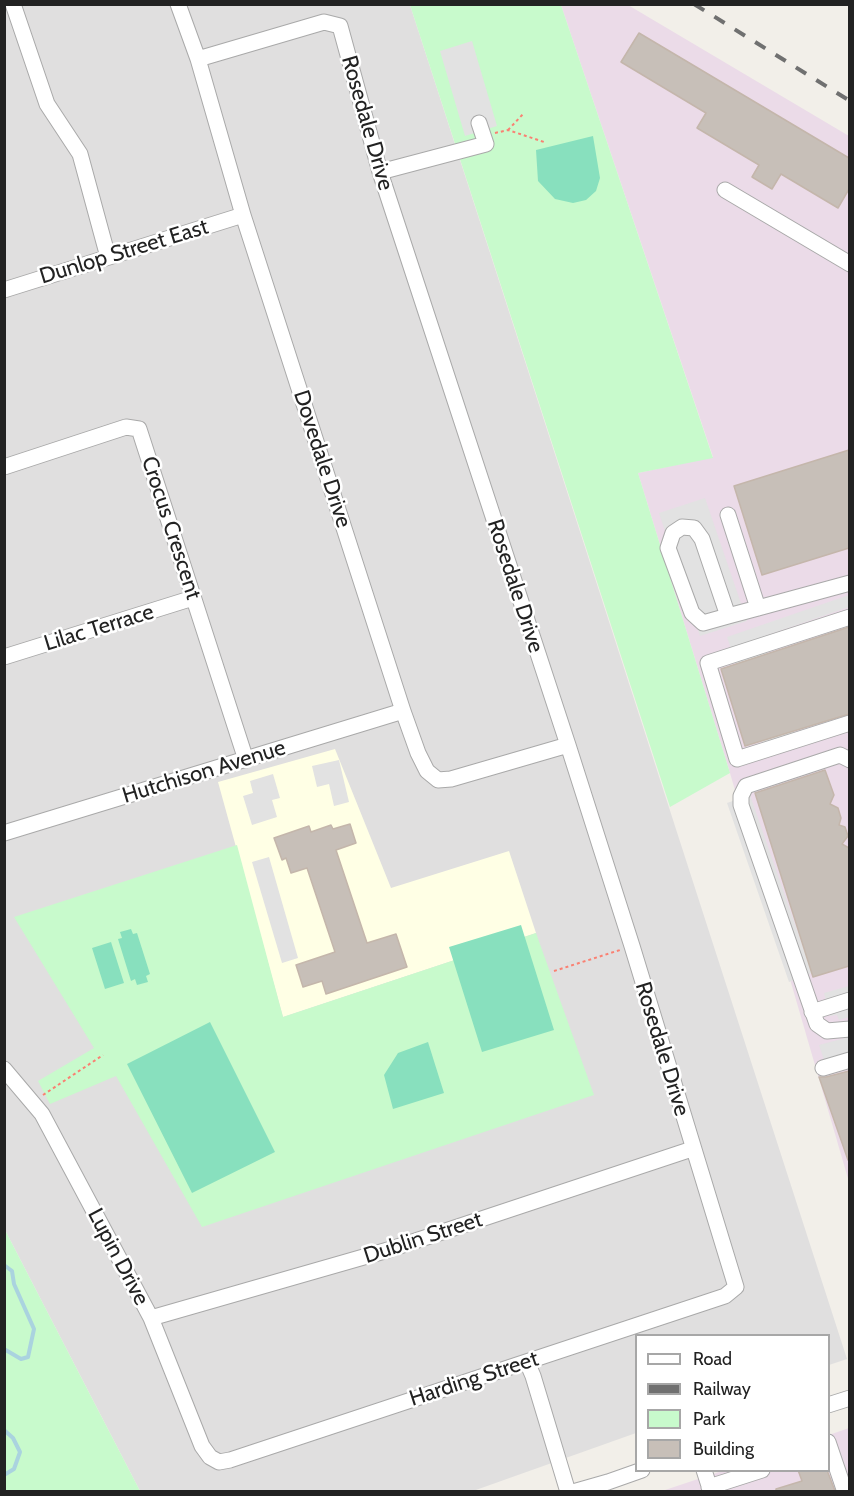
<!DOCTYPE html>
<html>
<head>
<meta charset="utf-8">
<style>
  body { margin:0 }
  #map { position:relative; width:854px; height:1496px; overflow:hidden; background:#f2efe9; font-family:Cabin,sans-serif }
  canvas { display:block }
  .frame { position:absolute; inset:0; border:6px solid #222; pointer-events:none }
  .legend { position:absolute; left:635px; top:1334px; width:195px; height:138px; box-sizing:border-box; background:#fff; border:2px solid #a7a7a7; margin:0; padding:8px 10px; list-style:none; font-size:18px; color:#222 }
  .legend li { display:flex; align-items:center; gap:12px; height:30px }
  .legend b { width:30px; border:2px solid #a7a7a7 }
</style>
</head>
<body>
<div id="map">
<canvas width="854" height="1496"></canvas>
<div class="frame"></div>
<ul class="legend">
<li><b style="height:8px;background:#fff"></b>Road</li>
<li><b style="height:8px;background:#707070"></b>Railway</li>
<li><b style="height:16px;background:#c8facc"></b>Park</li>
<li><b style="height:16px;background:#c7bfb8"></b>Building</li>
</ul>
</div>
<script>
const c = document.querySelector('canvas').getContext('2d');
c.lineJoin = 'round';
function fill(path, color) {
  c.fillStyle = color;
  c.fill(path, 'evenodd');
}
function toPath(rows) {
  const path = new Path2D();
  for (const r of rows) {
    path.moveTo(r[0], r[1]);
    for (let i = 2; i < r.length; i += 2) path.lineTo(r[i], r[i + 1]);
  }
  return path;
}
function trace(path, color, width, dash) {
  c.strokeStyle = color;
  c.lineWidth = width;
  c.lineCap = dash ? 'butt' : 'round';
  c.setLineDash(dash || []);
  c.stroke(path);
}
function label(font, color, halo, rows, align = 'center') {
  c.font = font + ' Cabin,sans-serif';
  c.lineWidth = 5;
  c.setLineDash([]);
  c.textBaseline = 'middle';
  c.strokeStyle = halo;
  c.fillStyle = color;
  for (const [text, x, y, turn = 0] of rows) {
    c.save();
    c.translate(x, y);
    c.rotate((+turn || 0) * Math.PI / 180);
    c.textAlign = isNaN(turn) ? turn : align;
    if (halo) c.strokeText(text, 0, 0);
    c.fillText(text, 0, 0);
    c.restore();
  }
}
fill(toPath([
  [5,5,410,5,847,1359,829,1365,828,1336,636,1336,636,1433,473,1491,140,1491,5,1230]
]), '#e0dfdf');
fill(toPath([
  [561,5,628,5,849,136,849,1182,730,773,638,473,713,457],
  [849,1428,849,1491,659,1492,722,1471,828,1470,829,1435]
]), '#ebdbe8');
fill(toPath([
  [335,749,391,888,509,851,536,933,283,1017,218,782]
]), '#ffffe5');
fill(toPath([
  [410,5,561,5,713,458,638,473,730,773,670,807],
  [237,845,283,1017,536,933,594,1095,202,1227,116,1076,50,1104,38,1081,94,1048,14,917],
  [5,1230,97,1408,140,1491,5,1491]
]), '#c8facc');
fill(toPath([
  [593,136,600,178,596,191,586,200,573,203,555,199,538,181,536,150],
  [521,925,554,1030,482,1052,449,947],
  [131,929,133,934,137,933,150,974,146,976,148,982,137,985,135,979,131,981,118,939,122,938,120,932],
  [111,942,124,983,105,989,92,948],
  [210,1022,275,1152,192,1193,127,1064],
  [428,1042,444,1093,393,1109,384,1075,398,1053]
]), '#88e0be');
fill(toPath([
  [472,41,497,126,465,136,440,51],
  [705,498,747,621,700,636,659,513],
  [849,595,849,607,762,637,795,736,764,746,727,637],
  [339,760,349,802,334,806,329,784,317,787,312,766],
  [273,774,280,798,272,800,277,817,252,825,243,796,253,793,250,781],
  [750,795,812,973,789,982,727,803],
  [269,857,298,958,282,963,252,862],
  [849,986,849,1017,839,1020,837,1015,830,1016,824,993],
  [849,1037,849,1057,825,1063,819,1045]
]), '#e2e2e2');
trace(toPath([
  [4,1265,12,1271,14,1284,34,1329,28,1357,21,1359,4,1349],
  [4,1430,13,1438,20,1452,14,1469,4,1475]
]), '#aad3df', 4);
const building = toPath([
  [639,33,849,158,849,189,838,208,781,174,772,189,752,177,759,165,697,128,706,113,621,62,639,33],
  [849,450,849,548,762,575,734,486,849,450],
  [849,627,849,714,745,746,721,669,849,627],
  [825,770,834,795,830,804,838,808,841,818,839,825,845,827,848,836,842,844,849,848,849,966,813,977,755,793,825,770],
  [350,824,356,843,336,850,367,943,396,934,407,967,326,994,322,981,303,987,296,965,335,952,307,868,291,873,286,858,282,860,274,838,309,826,311,832,331,825,333,829,350,824],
  [849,1071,849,1160,848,1160,819,1077,826,1077,849,1071],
  [798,1470,827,1470,835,1491,776,1491,776,1489,802,1481,798,1470]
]);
fill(building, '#c7bfb8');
trace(building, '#c4b6ab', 1.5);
const minor = toPath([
  [13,4,47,104,80,154,108,257],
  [178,4,198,59,243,215,403,711,418,753,427,771,438,780,451,779,568,745],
  [380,172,486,144,479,123],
  [725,190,850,264],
  [4,290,243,215],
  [4,467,126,427,139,429,246,760],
  [728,515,758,608],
  [728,616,702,539,694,528,682,527,673,533,668,548,692,613,703,623,728,616,758,608,850,583],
  [850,617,708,663,737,759,850,723],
  [4,657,193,598],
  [850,760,840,755,746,786,741,796,741,805,817,1024,827,1031,850,1029],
  [4,833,403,711],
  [812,1012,850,1000],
  [823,1068,850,1060],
  [4,1069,42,1114,151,1318,202,1446,210,1457,219,1462,230,1460,725,1296,736,1287,632,946,568,745,380,172,340,26,324,22,198,59],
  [151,1318,388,1250,692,1149],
  [527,1362,533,1376,568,1492],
  [828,1405,850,1398],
  [828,1442,845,1492],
  [704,1470,711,1492],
  [709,1487,762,1470],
  [573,1492,608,1482,642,1470]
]);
trace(minor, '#a9a9a9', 17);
trace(toPath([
  [508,130,524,113],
  [495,133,508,130,544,142],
  [554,971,620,950],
  [43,1095,103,1055]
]), '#fa8072', 2, [3, 3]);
trace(minor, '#fff', 15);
trace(toPath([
  [694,4,850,101]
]), '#707070', 4, [12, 12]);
label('22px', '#222', '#fff', [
  ["Rosedale Drive",367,123,74],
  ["Dunlop Street East",124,252,-17],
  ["Dovedale Drive",322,459,72],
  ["Crocus Crescent",171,528,72],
  ["Rosedale Drive",515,586,72],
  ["Lilac Terrace",99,628,-17],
  ["Hutchison Avenue",204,772,-17],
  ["Rosedale Drive",662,1049,73],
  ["Dublin Street",423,1238,-18],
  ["Lupin Drive",118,1257,62],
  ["Harding Street",474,1379,-18]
]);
</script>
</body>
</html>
